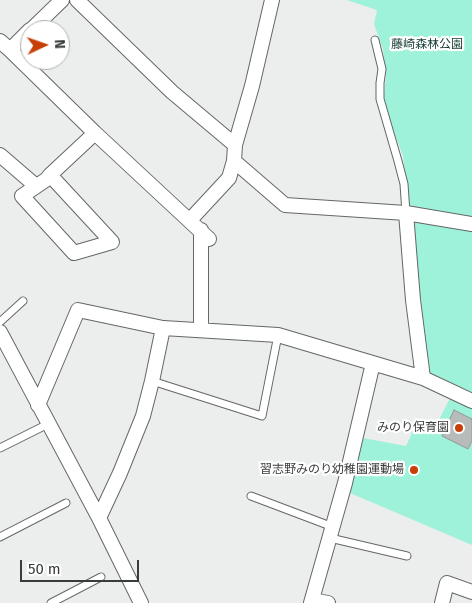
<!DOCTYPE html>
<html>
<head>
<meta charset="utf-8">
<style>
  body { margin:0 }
  #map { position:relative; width:472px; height:603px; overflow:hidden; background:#ebeeed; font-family:"Fira Sans",sans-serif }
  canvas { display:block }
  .north { position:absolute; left:20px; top:20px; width:50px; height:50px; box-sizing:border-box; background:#fff; border:1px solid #b0b1b1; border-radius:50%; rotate:87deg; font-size:14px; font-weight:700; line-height:20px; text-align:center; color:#3a3b3b }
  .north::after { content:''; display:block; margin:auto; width:18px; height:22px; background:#c63f06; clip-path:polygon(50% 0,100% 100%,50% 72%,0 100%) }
  .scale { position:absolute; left:20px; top:560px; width:119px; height:22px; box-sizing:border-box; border:2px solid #3a3b3b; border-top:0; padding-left:6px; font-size:15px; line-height:18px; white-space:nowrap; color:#3a3b3b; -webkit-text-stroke:4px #fff; paint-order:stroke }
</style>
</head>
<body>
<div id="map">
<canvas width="472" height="603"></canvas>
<div class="north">N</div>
<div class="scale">50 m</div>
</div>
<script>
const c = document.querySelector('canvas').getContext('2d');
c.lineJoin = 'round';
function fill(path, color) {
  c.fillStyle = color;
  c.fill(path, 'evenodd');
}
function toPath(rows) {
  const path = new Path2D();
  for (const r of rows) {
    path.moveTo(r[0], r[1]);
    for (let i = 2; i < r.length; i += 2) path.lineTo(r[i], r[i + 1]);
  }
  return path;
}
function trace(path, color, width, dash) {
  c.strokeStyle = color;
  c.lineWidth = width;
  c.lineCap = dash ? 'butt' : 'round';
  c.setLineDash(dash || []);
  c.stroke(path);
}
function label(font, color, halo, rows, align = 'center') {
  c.font = font + ' "Fira Sans","Noto Sans JP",sans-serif';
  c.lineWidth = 4.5;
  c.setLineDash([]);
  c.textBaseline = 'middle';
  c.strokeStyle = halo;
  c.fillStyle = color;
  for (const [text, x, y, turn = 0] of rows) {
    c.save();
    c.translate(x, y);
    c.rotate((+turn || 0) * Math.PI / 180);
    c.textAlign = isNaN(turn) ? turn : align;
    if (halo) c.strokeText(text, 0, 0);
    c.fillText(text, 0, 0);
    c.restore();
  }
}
fill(toPath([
  [347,0,472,0,472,219,414,208,408,203,403,156,387,114,384,97,386,76,383,49,374,24,377,10],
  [417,220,472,229,472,396,429,376,418,301,414,225],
  [451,396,472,406,472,545,350,493,363,438,406,446,417,422,435,428]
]), '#9ef2d9');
const building = toPath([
  [454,410,472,419,472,441,468,449,442,436,454,410]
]);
fill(building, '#b7bbba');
trace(building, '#949897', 1);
const lane = toPath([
  [375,40,382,69,380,83,380,99,398,161,404,184,406,213],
  [0,322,23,301],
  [152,381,262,416,278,335],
  [0,448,48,424],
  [251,496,333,527],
  [0,537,66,503],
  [330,538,407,556],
  [51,603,101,577]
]);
const street = toPath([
  [77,0,172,92,235,145],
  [30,30,10,50,95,133,209,239],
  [31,30,62,0],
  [0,41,10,50],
  [0,155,36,186],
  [234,161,285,205,406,213,413,300,423,378],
  [50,175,112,242,74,253,22,196,47,179,50,175,95,133],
  [406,213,472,224],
  [190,220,229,178,234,161,235,145,252,86,272,0],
  [201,230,201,329],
  [0,332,99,518,141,603],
  [38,405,78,310,163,328,278,335,423,378,472,401],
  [99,518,120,473,143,416,152,381,163,328],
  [312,600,328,603],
  [311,603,345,483,373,363],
  [442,603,447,583,472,592]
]);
trace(lane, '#646766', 9);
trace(street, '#646766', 16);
trace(lane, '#fff', 7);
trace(street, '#fff', 14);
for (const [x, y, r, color] of [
  [459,428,5,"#c63f06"],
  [414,470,5,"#c63f06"]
]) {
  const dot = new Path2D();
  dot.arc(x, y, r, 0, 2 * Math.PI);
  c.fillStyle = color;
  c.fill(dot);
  trace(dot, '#fff', 2);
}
label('12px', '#143c32', '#fff', [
  ["藤崎森林公園",427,45]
]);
label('12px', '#3a3b3b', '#fff', [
  ["みのり保育園",449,428],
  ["習志野みのり幼稚園運動場",404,470]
], 'right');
</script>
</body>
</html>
